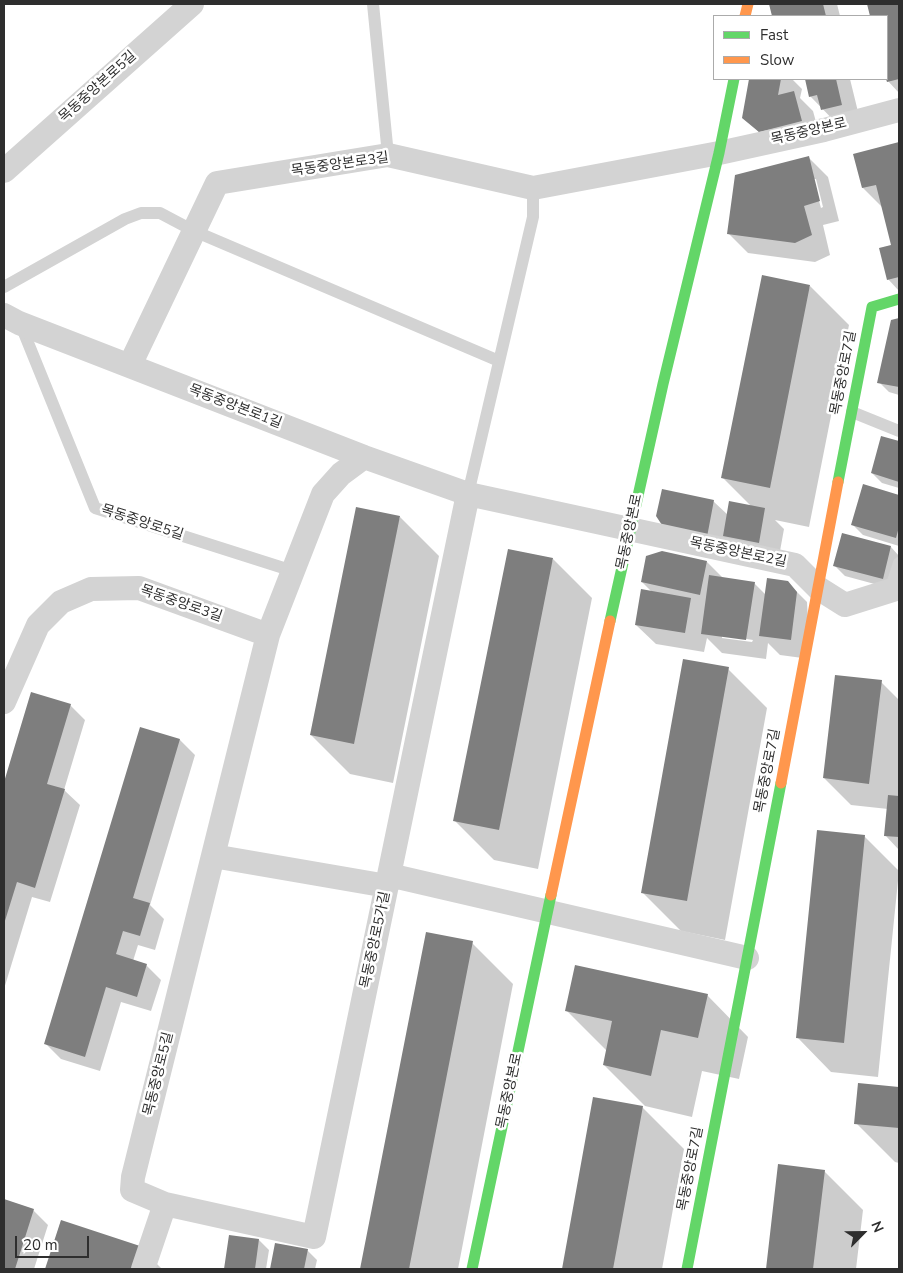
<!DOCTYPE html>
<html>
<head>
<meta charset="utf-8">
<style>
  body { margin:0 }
  #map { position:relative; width:903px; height:1273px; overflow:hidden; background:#fff; font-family:"Nunito Sans",sans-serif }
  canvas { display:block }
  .frame { position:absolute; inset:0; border:5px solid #2e2e2e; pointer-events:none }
  .legend { position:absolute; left:713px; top:15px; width:175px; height:65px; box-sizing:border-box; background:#fff; border:1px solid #ababab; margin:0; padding:6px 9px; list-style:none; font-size:15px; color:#2e2e2e }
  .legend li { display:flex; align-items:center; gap:10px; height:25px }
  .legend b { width:25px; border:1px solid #ababab }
  .north { position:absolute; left:838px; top:1208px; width:50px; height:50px; -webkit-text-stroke:4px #fff; paint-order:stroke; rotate:67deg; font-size:14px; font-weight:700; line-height:20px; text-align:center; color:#2e2e2e }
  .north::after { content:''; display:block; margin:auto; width:18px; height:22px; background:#2e2e2e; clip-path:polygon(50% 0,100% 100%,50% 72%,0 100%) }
  .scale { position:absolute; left:15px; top:1236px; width:74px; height:22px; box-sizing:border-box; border:2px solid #2e2e2e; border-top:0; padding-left:6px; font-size:15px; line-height:18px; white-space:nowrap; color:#2e2e2e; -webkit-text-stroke:4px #fff; paint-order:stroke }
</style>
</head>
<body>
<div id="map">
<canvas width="903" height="1273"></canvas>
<div class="frame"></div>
<ul class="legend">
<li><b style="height:6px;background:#63d668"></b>Fast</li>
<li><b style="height:6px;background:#ff974d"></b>Slow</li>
</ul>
<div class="north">N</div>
<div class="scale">20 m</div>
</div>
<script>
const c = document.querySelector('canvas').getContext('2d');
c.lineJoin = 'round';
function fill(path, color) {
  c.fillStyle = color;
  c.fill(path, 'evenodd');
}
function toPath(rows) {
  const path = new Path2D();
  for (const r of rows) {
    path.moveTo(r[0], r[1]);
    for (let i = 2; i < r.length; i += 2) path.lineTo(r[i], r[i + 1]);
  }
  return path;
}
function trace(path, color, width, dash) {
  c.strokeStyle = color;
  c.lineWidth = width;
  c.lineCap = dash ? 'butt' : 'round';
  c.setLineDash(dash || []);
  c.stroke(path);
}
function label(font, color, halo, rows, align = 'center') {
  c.font = font + ' "Nunito Sans","Noto Sans KR",sans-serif';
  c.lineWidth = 5;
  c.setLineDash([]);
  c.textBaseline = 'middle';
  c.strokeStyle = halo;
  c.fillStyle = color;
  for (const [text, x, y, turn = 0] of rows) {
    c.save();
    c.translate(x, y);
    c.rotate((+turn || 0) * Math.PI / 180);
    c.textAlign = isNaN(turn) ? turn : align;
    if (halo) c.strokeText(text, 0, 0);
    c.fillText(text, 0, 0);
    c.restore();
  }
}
fill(toPath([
  [771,4,837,4,840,16,774,16],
  [868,4,899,4,899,93,888,81,887,77,887,16,871,16],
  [750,79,792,79,802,89,800,98,813,111,821,140,764,137,744,118],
  [806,79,850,79,861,124,842,129,810,96],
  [899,143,899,291,888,279,893,246,883,208,863,188,854,155],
  [808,157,828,177,839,221,823,225,830,255,815,262,748,253,728,233],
  [813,179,816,179,823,207,821,208],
  [810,286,849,325,809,527,775,520,784,529,778,562,685,547,713,501,728,515,752,507,723,478],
  [899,319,899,395,889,392,879,382,892,321],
  [882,438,899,443,899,488,882,483,872,473],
  [864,486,899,496,899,546,863,535,853,525],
  [400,517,439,556,393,783,350,774,311,735],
  [891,547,899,556,899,563,893,589,845,576,835,566],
  [553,559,592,598,538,869,494,860,455,821],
  [707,562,723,578,754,583,766,595,787,582,807,602,810,659,780,655,768,643,766,659,722,653,707,638,704,652,656,644,636,625,653,593,642,582],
  [722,635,753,640,752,642,722,638],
  [728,669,767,708,725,940,681,931,642,892],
  [881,682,899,700,899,783,898,797,899,797,899,850,885,835,888,809,851,805,824,778],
  [32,694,70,705,85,720,64,790,80,805,50,902,32,897,4,989,4,787],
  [141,729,180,740,195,755,150,905,164,919,155,950,138,945,133,961,146,965,161,980,151,1011,121,1002,100,1071,61,1059,46,1044],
  [864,836,899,871,878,1077,831,1072,797,1037],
  [427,934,472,943,513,984,458,1269,362,1269],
  [707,995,748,1037,739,1079,702,1071,692,1117,645,1106,604,1065,607,1051,566,1010],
  [859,1084,899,1088,899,1163,895,1162,856,1123],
  [594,1098,642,1107,684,1149,662,1269,563,1269],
  [779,1165,824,1171,863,1210,856,1269,767,1269],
  [4,1200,33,1210,48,1225,34,1269,4,1269],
  [61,1221,140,1247,162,1269,46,1269],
  [231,1236,259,1240,269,1250,266,1269,225,1269],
  [276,1244,307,1250,317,1260,315,1269,272,1269]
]), '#0003');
fill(toPath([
  [769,4,823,4,826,16,772,16],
  [867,4,899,4,899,79,887,82,886,79,887,79,887,16,870,16],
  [749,79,781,79,778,95,794,91,802,121,759,132,742,118],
  [805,79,836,79,842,105,821,110,817,95,809,97],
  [899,142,899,277,887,280,879,248,891,245,876,185,862,188,853,154],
  [809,156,820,201,804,206,812,235,795,243,727,234,735,175],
  [762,275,810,285,770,488,721,478],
  [899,318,899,387,877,383,891,320],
  [881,436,899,441,899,482,871,473],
  [863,484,899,495,899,527,896,538,851,525],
  [662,489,714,500,707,537,664,528,656,516],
  [729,501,765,508,759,543,723,536],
  [356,507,400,516,354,744,310,735],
  [842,533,891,546,883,579,833,566],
  [508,549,553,558,499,830,453,821],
  [662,551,707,561,700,595,641,582,646,556],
  [709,575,755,582,746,640,701,634],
  [767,578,788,581,797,592,791,640,759,636],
  [641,589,691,598,685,633,635,625],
  [683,659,729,667,687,901,641,893],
  [835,675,882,680,869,784,823,778],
  [31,692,71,704,47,784,65,789,35,888,17,882,4,924,4,782],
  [140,727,180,739,133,898,150,903,140,936,123,931,116,954,147,964,137,997,106,987,85,1057,44,1044],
  [888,795,899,796,899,837,884,836],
  [817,830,865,835,844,1043,796,1038],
  [426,932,473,941,409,1269,360,1269],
  [575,965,708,994,698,1038,661,1030,651,1076,603,1065,612,1021,565,1011],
  [858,1083,899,1087,899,1128,854,1124],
  [593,1097,643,1106,613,1269,562,1269],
  [778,1164,825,1170,813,1269,766,1269],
  [4,1199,34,1209,15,1269,4,1269],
  [61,1220,140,1246,133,1269,45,1269],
  [229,1235,259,1239,255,1269,224,1269],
  [275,1243,308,1249,304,1269,270,1269]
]), '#7e7e7e');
trace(toPath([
  [373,4,388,155],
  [4,287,125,219,141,213,160,213,194,231,499,361],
  [20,323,95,508,293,571],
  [852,412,899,431],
  [468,494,533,217,533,188],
  [890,591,899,563]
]), '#d3d3d3', 12);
trace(toPath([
  [4,171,192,4],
  [4,315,19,323,364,457,468,494,795,565,818,588,845,605,899,588],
  [130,365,217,183,388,155,533,188,719,153,824,130,899,110],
  [4,702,38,625,61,602,91,589,139,588,268,635],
  [213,856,387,886],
  [389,875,747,958],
  [165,1204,314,1237,468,494],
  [143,1269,165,1204,132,1190,133,1177,268,635,323,494,341,474,364,457]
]), '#d3d3d3', 24);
trace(toPath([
  [838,482,872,307,899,299],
  [610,621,663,384,719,153,734,79],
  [472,1269,551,895],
  [687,1269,781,783]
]), '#63d668', 11);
trace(toPath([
  [745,16,748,4],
  [781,783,838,482],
  [551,895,610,621]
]), '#ff974d', 11);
label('14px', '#2e2e2e', '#fff', [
  ["목동중앙본로5길",98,87,-42],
  ["목동중앙본로",809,132,-13],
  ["목동중앙본로3길",340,165,-8],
  ["목동중앙로7길",844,373,-79],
  ["목동중앙본로1길",235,407,21],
  ["목동중앙로5길",142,523,18],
  ["목동중앙본로",630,532,-78],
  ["목동중앙본로2길",738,553,12],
  ["목동중앙로3길",181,604,19],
  ["목동중앙로7길",768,771,-79],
  ["목동중앙로5가길",376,940,-78],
  ["목동중앙로5길",159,1074,-76],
  ["목동중앙본로",510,1091,-78],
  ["목동중앙로7길",691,1169,-79]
]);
</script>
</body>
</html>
